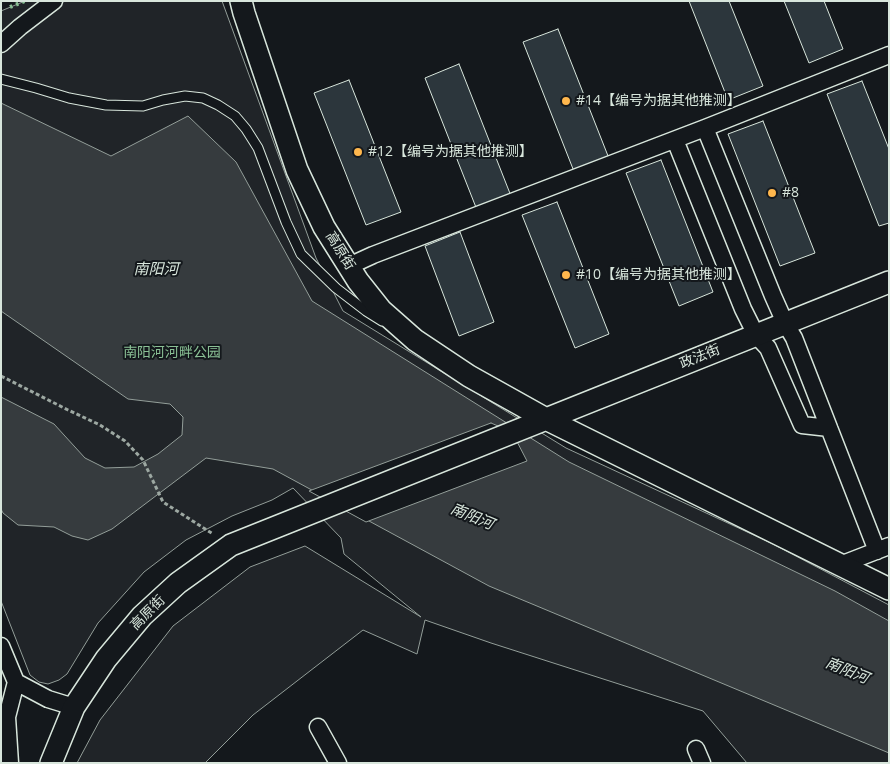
<!DOCTYPE html>
<html>
<head>
<meta charset="utf-8">
<style>
  body { margin:0 }
  #map { position:relative; width:890px; height:764px; overflow:hidden; background:#14181c; font-family:"Open Sans",sans-serif }
  canvas { display:block }
  .frame { position:absolute; inset:0; border:2px solid #d8e6dc; pointer-events:none }
</style>
</head>
<body>
<div id="map">
<canvas width="890" height="764"></canvas>
<div class="frame"></div>
</div>
<script>
const c = document.querySelector('canvas').getContext('2d');
c.lineJoin = 'round';
function fill(path, color) {
  c.fillStyle = color;
  c.fill(path, 'evenodd');
}
function toPath(rows) {
  const path = new Path2D();
  for (const r of rows) {
    path.moveTo(r[0], r[1]);
    for (let i = 2; i < r.length; i += 2) path.lineTo(r[i], r[i + 1]);
  }
  return path;
}
function trace(path, color, width, dash) {
  c.strokeStyle = color;
  c.lineWidth = width;
  c.lineCap = dash ? 'butt' : 'round';
  c.setLineDash(dash || []);
  c.stroke(path);
}
function label(font, color, halo, rows, align = 'center') {
  c.font = font + ' "Open Sans","Noto Sans SC",sans-serif';
  c.lineWidth = 4;
  c.setLineDash([]);
  c.textBaseline = 'middle';
  c.strokeStyle = halo;
  c.fillStyle = color;
  for (const [text, x, y, turn = 0] of rows) {
    c.save();
    c.translate(x, y);
    c.rotate((+turn || 0) * Math.PI / 180);
    c.textAlign = isNaN(turn) ? turn : align;
    if (halo) c.strokeText(text, 0, 0);
    c.fillText(text, 0, 0);
    c.restore();
  }
}
const green = toPath([
  [25,1,222,1,316,258,343,311,566,448,773,544,889,605,889,763,747,763,703,711,491,643,425,620,417,654,363,630,253,715,205,763,77,763,100,720,173,626,250,567,305,546,421,617,344,554,341,538,293,488,272,500,232,516,186,540,144,572,98,623,67,674,59,680,48,684,39,682,30,675,1,601,1,11,25,1]
]);
fill(green, '#202428');
trace(green, '#939e99', 1);
const water = toPath([
  [1,103,111,156,188,116,236,162,312,301,569,462,835,591,889,621,889,753,489,586,273,469,206,458,112,529,88,540,72,536,54,527,18,525,3,513,1,509,1,397,54,424,85,458,105,468,134,467,158,454,182,435,183,417,170,404,128,399,1,311,1,103]
]);
fill(water, '#363b3e');
trace(water, '#939e99', 1);
const pier = toPath([
  [491,423,512,432,527,461,366,522,309,491,491,423]
]);
fill(pier, '#14181c');
trace(pier, '#939e99', 1);
const building = toPath([
  [689,1,729,1,763,86,728,100,689,1],
  [784,1,824,1,843,49,809,63,784,1],
  [558,29,610,161,575,174,523,42,558,29],
  [459,64,511,196,477,210,425,78,459,64],
  [349,80,401,212,366,225,314,93,349,80],
  [862,81,889,149,889,223,879,226,827,94,862,81],
  [763,121,815,253,780,266,728,134,763,121],
  [661,160,713,292,679,306,626,173,661,160],
  [557,202,609,334,575,348,522,215,557,202],
  [460,232,494,322,459,336,425,246,460,232]
]);
fill(building, '#2c363c');
trace(building, '#d8e6dc', 1);
const service = toPath([
  [1,79,36,88,69,98,106,105,143,106,163,100,185,96,203,98,218,105,235,116,246,129,258,148,286,222,301,254,336,288,366,311,382,321]
]);
const minor = toPath([
  [1,44,20,27,54,1],
  [705,128,773,296,785,323,794,338,877,551],
  [675,140,743,309,756,335,768,348,802,425,829,428],
  [349,266,373,255,705,128,889,55],
  [840,565,889,546],
  [1,646,16,682,7,717,10,763],
  [16,682,48,699,74,707],
  [318,727,338,763],
  [696,749,702,763]
]);
const tertiary = toPath([
  [241,1,244,13,297,170,324,227,358,281,381,310,415,340,469,376,546,419,889,589],
  [51,763,74,707,106,659,142,616,178,583,231,545,889,282]
]);
trace(service, '#d8e6dc', 11);
trace(minor, '#d8e6dc', 19);
trace(tertiary, '#d8e6dc', 24);
trace(toPath([
  [1,376,68,410,100,425,125,441,143,460,163,502,213,534]
]), '#9da8a2', 3, [4, 2.5]);
trace(service, '#14181c', 9);
trace(minor, '#14181c', 16);
trace(tertiary, '#14181c', 21);
trace(toPath([
  [10,7,25,1]
]), '#8ac095', 4, [2.5, 4]);
for (const [x, y, r, color] of [
  [566,101,5,"#ffb74d"],
  [358,152,5,"#ffb74d"],
  [772,193,5,"#ffb74d"],
  [566,275,5,"#ffb74d"]
]) {
  const dot = new Path2D();
  dot.arc(x, y, r, 0, 2 * Math.PI);
  c.fillStyle = color;
  c.fill(dot);
  trace(dot, '#14181c', 2);
}
label('14px', '#d8e6dc', '#14181c', [
  ["#14【编号为据其他推测】",576,101],
  ["#12【编号为据其他推测】",368,152],
  ["#8",782,193],
  ["#10【编号为据其他推测】",576,275]
], 'left');
label('14px', '#d8e6dc', '#14181c', [
  ["高原街",340,251,58],
  ["政法街",700,357,-22],
  ["高原街",148,613,-45]
]);
label('14px', '#8ac095', '#14181c', [
  ["南阳河河畔公园",172,353]
]);
label('italic 15px', '#d8e6dc', '#14181c', [
  ["南阳河",156,270],
  ["南阳河",472,517,22],
  ["南阳河",847,671,22]
]);
</script>
</body>
</html>
